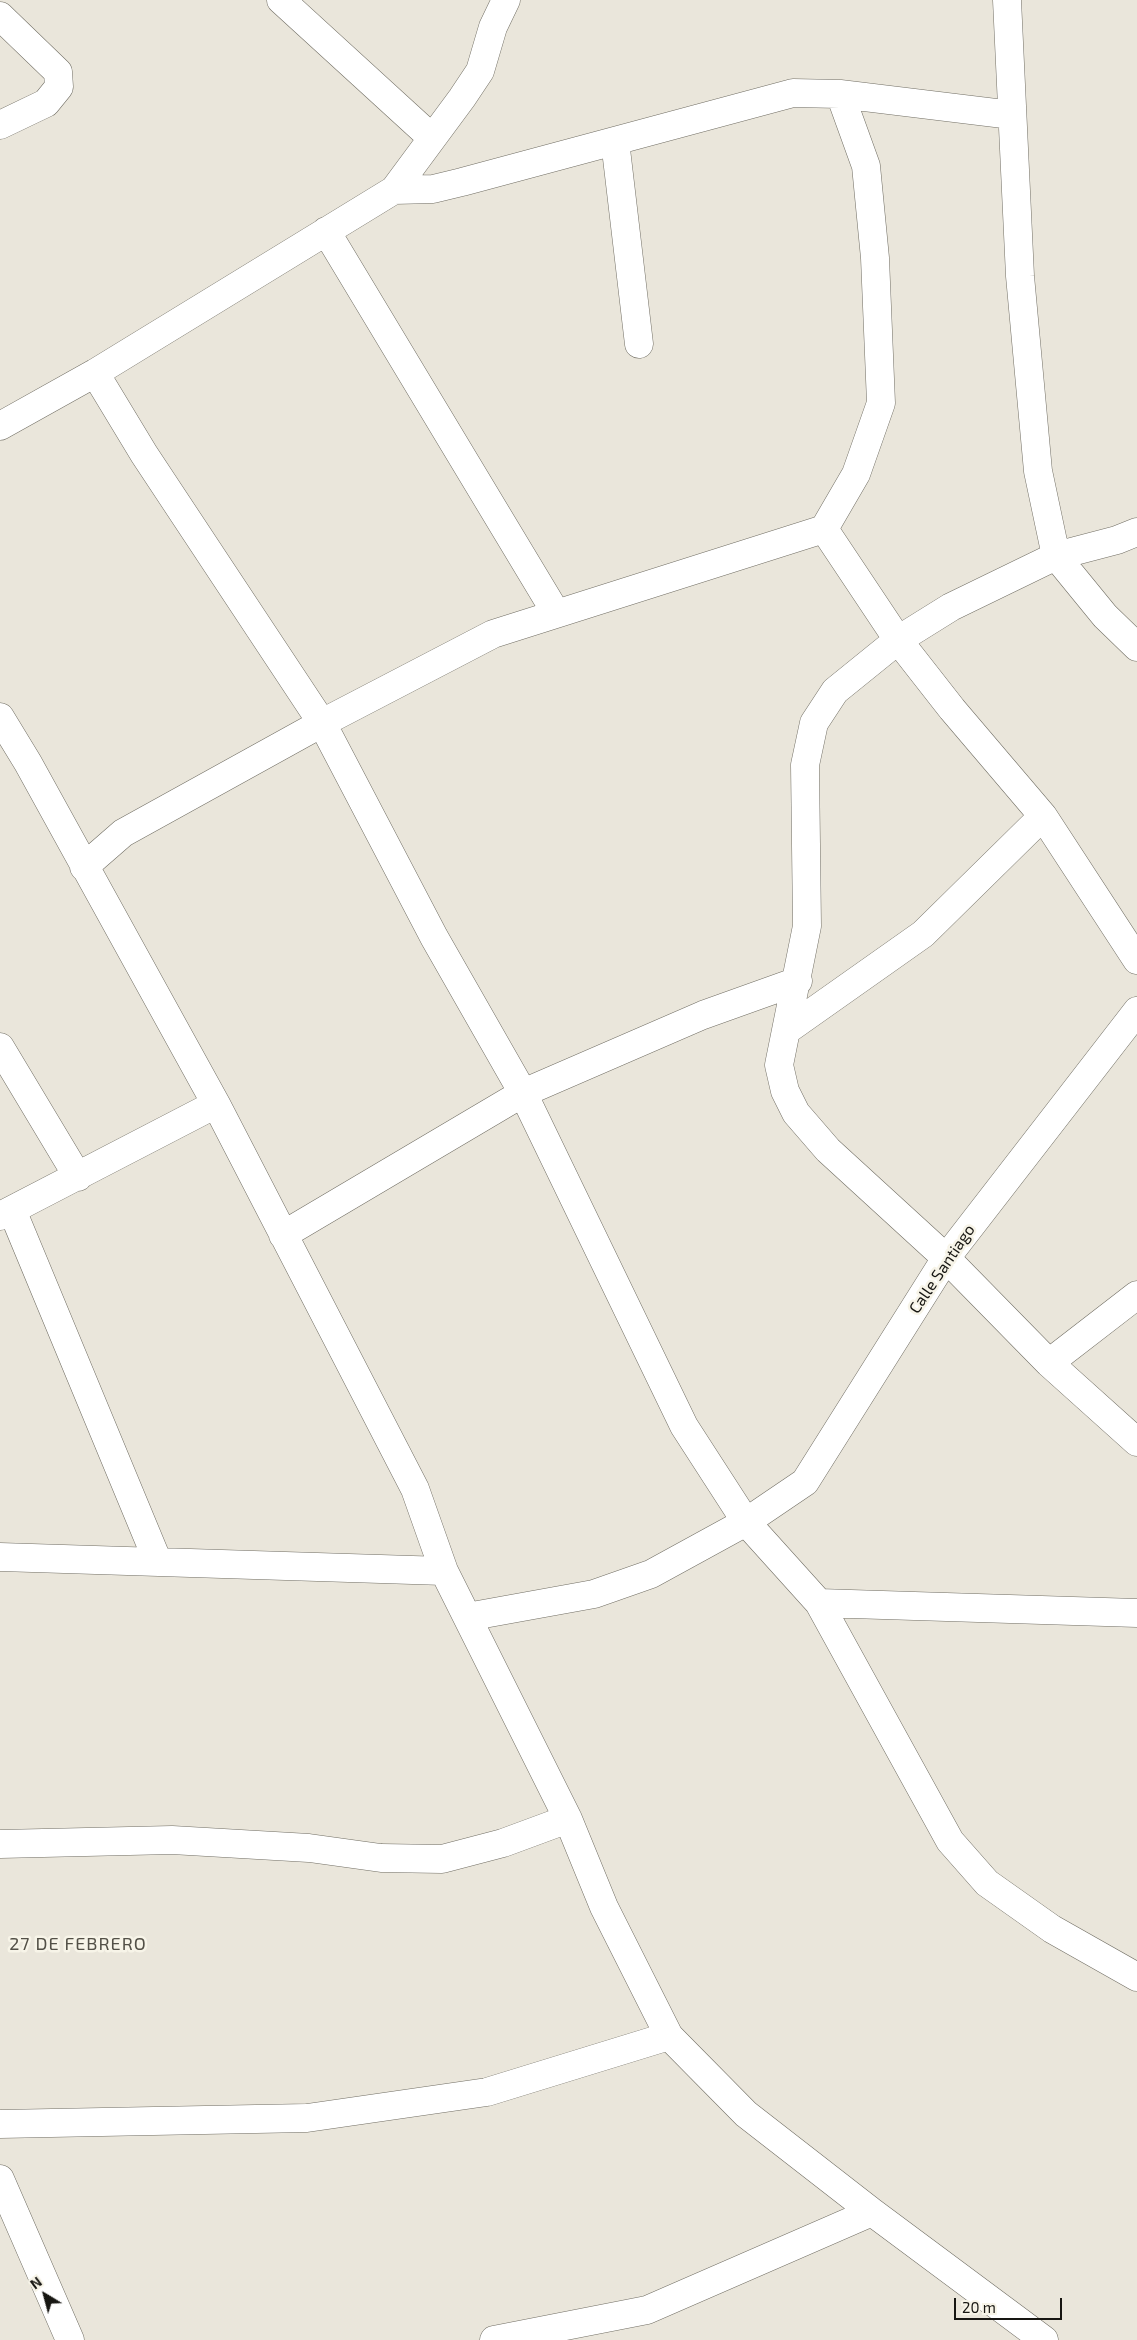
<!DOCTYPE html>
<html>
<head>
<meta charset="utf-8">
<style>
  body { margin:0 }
  #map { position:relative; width:1137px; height:2340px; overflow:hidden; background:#eae6db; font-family:"Exo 2",sans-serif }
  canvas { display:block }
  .north { position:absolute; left:20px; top:2270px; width:50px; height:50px; -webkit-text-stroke:4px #f7f4e8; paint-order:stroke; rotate:323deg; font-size:14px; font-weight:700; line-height:20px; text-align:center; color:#171612 }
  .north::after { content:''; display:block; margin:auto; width:18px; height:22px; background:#171612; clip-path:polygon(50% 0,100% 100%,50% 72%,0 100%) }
  .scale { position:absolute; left:954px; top:2298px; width:108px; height:22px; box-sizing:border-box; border:2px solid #171612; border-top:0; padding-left:6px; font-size:15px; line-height:18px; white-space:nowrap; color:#171612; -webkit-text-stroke:4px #f7f4e8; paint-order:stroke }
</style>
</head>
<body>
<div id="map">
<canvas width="1137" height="2340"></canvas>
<div class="north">N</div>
<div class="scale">20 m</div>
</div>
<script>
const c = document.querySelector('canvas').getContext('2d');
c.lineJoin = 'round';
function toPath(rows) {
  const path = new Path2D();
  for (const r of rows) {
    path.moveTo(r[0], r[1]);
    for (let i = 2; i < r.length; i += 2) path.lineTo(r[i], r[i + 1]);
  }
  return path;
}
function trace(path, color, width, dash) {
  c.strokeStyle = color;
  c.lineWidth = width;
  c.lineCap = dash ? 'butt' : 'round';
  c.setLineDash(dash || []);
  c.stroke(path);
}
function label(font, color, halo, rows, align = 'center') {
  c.font = font + ' "Exo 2",sans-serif';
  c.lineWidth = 5;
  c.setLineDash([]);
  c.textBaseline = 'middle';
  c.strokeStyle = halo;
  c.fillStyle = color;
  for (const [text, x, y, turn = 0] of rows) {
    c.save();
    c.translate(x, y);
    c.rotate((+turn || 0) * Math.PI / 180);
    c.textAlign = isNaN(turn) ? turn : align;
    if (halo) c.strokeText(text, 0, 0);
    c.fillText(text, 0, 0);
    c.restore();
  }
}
const minor = toPath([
  [281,0,432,138],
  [1007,0,1020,276,1038,471,1056,556,1105,616,1137,647],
  [0,16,58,72,59,87,46,103,0,125],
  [840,94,866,166,875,258,881,403,856,474,824,529,898,640,952,709,1043,816,1137,960],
  [615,141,639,344],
  [394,190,433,189,462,182,793,93,840,94,1012,115],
  [326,231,556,613],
  [95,373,144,454,322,723,434,937,523,1093,684,1426,746,1522,819,1603,950,1841,987,1883,1052,1929,1137,1977],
  [0,426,95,373,394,190,462,98,480,71,493,27,506,0],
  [1137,532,1117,540,1056,556,951,607,898,640,835,691,814,723,805,765,807,926,779,1065,785,1091,796,1113,828,1150,946,1258,1049,1363,1137,1442],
  [0,717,28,763,216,1104,415,1489,444,1571,568,1819,604,1907,669,2036,746,2114,872,2212,1044,2340],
  [84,867,123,833,322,723,493,634,824,529],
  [787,1030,923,934,1043,816],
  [0,1047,78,1177],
  [12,1210,158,1562],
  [0,1216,216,1104],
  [283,1235,523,1093,703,1015,798,981],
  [1049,1363,1137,1295],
  [0,1557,444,1571],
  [819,1603,1137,1613],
  [467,1617,594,1594,651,1574,746,1522,805,1482,946,1258,1137,1011],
  [0,1844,172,1840,309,1848,381,1858,442,1859,503,1843,568,1819],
  [0,2124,307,2118,487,2092,669,2036],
  [0,2179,70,2340],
  [494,2340,647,2310,872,2212]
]);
trace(minor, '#716e64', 29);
trace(minor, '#fff', 28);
label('16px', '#171612', '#f7f4e8', [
  ["Calle Santiago",942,1269,-56]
]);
c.letterSpacing = '1px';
label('18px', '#535047', '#f7f4e8', [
  ["27 DE FEBRERO",78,1944]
]);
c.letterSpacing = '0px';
</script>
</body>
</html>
